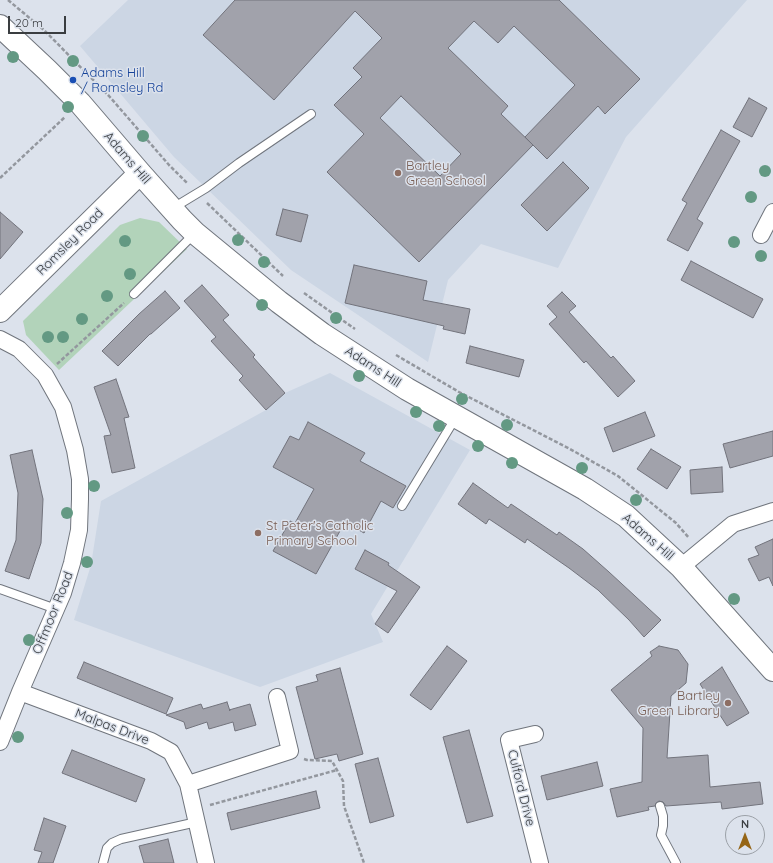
<!DOCTYPE html>
<html>
<head>
<meta charset="utf-8">
<style>
  body { margin:0 }
  #map { position:relative; width:773px; height:863px; overflow:hidden; background:#dce2ec; font-family:Quicksand,sans-serif }
  canvas { display:block }
  .north { position:absolute; left:725px; top:815px; width:40px; height:40px; box-sizing:border-box; background:#dce2ec; border:1px solid #9ba0a7; border-radius:50%; rotate:0deg; font-size:11px; font-weight:700; line-height:16px; text-align:center; color:#3a3d40 }
  .north::after { content:''; display:block; margin:auto; width:14px; height:18px; background:#956516; clip-path:polygon(50% 0,100% 100%,50% 72%,0 100%) }
  .scale { position:absolute; left:8px; top:16px; width:58px; height:18px; box-sizing:border-box; border:2px solid #3a3d40; border-top:0; padding-left:5px; font-size:12px; line-height:14px; white-space:nowrap; color:#3a3d40; -webkit-text-stroke:3px #dce2ec; paint-order:stroke }
</style>
</head>
<body>
<div id="map">
<canvas width="773" height="863"></canvas>
<div class="north">N</div>
<div class="scale">20 m</div>
</div>
<script>
const c = document.querySelector('canvas').getContext('2d');
c.lineJoin = 'round';
function fill(path, color) {
  c.fillStyle = color;
  c.fill(path, 'evenodd');
}
function toPath(rows) {
  const path = new Path2D();
  for (const r of rows) {
    path.moveTo(r[0], r[1]);
    for (let i = 2; i < r.length; i += 2) path.lineTo(r[i], r[i + 1]);
  }
  return path;
}
function trace(path, color, width, dash) {
  c.strokeStyle = color;
  c.lineWidth = width;
  c.lineCap = dash ? 'butt' : 'round';
  c.setLineDash(dash || []);
  c.stroke(path);
}
function label(font, color, halo, rows, align = 'center') {
  c.font = font + ' Quicksand,sans-serif';
  c.lineWidth = 3;
  c.setLineDash([]);
  c.textBaseline = 'middle';
  c.strokeStyle = halo;
  c.fillStyle = color;
  for (const [text, x, y, turn = 0] of rows) {
    c.save();
    c.translate(x, y);
    c.rotate((+turn || 0) * Math.PI / 180);
    c.textAlign = isNaN(turn) ? turn : align;
    if (halo) c.strokeText(text, 0, 0);
    c.fillText(text, 0, 0);
    c.restore();
  }
}
fill(toPath([
  [128,0,747,0,626,137,558,268,481,244,448,280,428,362,291,270,174,157,80,46],
  [330,373,470,450,371,614,383,642,260,687,74,620,91,565,101,501,266,410,285,393]
]), '#ccd6e4');
fill(toPath([
  [140,218,159,222,187,249,59,370,26,335,23,321,120,225]
]), '#b2d3ba');
const building = toPath([
  [235,0,559,0,640,79,605,114,598,106,547,159,525,137,575,85,514,26,498,43,474,21,448,48,508,106,501,114,533,145,419,262,327,172,364,134,334,105,362,77,353,68,382,38,355,11,274,100,203,35,235,0],
  [401,96,461,154,440,176,380,118,401,96],
  [749,98,767,108,752,137,733,127,749,98],
  [721,130,740,141,697,219,703,223,688,251,667,240,687,203,682,200,721,130],
  [563,162,589,188,547,231,521,205,563,162],
  [283,209,308,215,301,242,276,235,283,209],
  [0,212,23,232,0,259,0,212],
  [691,261,763,299,753,318,681,280,691,261],
  [354,265,427,281,423,300,470,309,465,334,443,329,444,326,345,303,354,265],
  [202,285,229,315,223,320,255,355,253,357,285,393,266,410,239,380,243,376,211,341,216,337,184,301,202,285],
  [165,291,180,308,151,334,150,334,118,366,102,351,139,314,165,291],
  [562,292,576,306,569,312,611,358,613,356,635,381,618,397,586,361,584,363,549,324,557,317,547,306,562,292],
  [470,346,524,360,519,377,466,363,470,346],
  [116,379,129,417,124,418,135,468,112,473,104,436,111,435,94,387,116,379],
  [645,412,655,436,613,452,604,428,645,412],
  [308,422,365,453,360,461,406,486,393,508,381,501,364,533,345,522,316,574,273,551,290,521,295,523,314,489,273,467,290,436,299,440,308,422],
  [773,431,773,456,730,468,723,444,773,431],
  [651,449,681,467,667,489,637,469,651,449],
  [32,450,43,499,41,543,29,579,5,571,16,540,18,493,10,455,32,450],
  [722,467,723,492,691,494,690,470,722,467],
  [473,483,508,508,511,504,557,535,559,532,583,549,609,572,661,620,644,637,629,620,598,590,569,568,527,539,525,543,489,519,486,524,458,504,473,483],
  [773,539,773,586,769,577,759,581,748,559,759,555,755,547,773,539],
  [365,550,389,563,388,565,420,587,388,633,375,624,397,591,355,569,365,550],
  [447,646,467,661,431,710,410,695,447,646],
  [659,646,678,650,688,664,686,683,671,696,667,758,708,755,710,787,760,782,763,804,722,809,721,802,666,806,663,802,659,801,656,803,655,806,648,807,649,810,617,817,610,789,642,782,643,728,611,690,652,656,650,652,659,646],
  [84,662,173,698,166,714,77,678,84,662],
  [722,667,749,713,727,726,700,684,722,667],
  [340,668,363,754,339,761,337,754,315,759,296,687,318,681,316,675,340,668],
  [227,702,230,711,229,710,250,704,256,725,235,731,233,722,209,729,207,722,186,729,184,722,166,715,201,704,203,709,227,702],
  [469,730,493,816,467,823,443,737,469,730],
  [72,750,145,779,136,802,62,773,72,750],
  [378,758,394,816,370,823,355,764,378,758],
  [597,762,603,786,547,800,541,776,597,762],
  [316,791,320,808,231,830,227,813,316,791],
  [44,818,66,826,53,863,38,863,42,852,34,850,44,818],
  [168,839,174,863,144,863,139,846,168,839]
]);
fill(building, '#a1a2ab');
trace(building, '#72737c', 1);
const lane = toPath([
  [173,208,206,188,239,163,311,114],
  [134,294,195,233],
  [402,506,456,417],
  [0,589,56,609],
  [660,806,663,816,663,826,661,835,676,863],
  [103,863,107,848,112,843,121,839,197,822]
]);
const street = toPath([
  [761,235,773,212],
  [0,339,19,349,45,375,63,407,75,450,80,479,80,499,79,530,72,563,63,593,20,692,0,742],
  [681,567,733,524,773,511],
  [20,692,151,741,171,752,188,784,206,863],
  [535,734,509,740,540,863],
  [188,784,290,751,277,697]
]);
const secondary = toPath([
  [0,26,47,70,80,103,140,173,182,220,195,233,279,302,322,334,407,389,585,489,626,516,681,567,773,670],
  [0,311,140,173]
]);
trace(lane, '#70757d', 10);
trace(street, '#70757d', 18);
trace(secondary, '#70757d', 24);
trace(toPath([
  [8,0,44,30,109,96,169,165,188,184],
  [0,178,65,117],
  [207,203,283,276],
  [304,293,355,329],
  [396,355,459,392,570,449,618,476,676,523,689,538],
  [57,364,124,303],
  [304,759,307,760,332,761,343,781,344,806,364,863],
  [210,805,337,770]
]), '#93979e', 2.5, [4, 2]);
trace(lane, '#fff', 8);
trace(street, '#fff', 16);
trace(secondary, '#fff', 22);
c.fillStyle = '#639983';
for (const [x, y] of [
  [13,57],
  [73,61],
  [68,107],
  [143,136],
  [765,171],
  [751,197],
  [238,240],
  [125,241],
  [734,242],
  [761,256],
  [264,262],
  [130,274],
  [107,296],
  [262,305],
  [336,318],
  [82,319],
  [48,337],
  [63,337],
  [359,376],
  [462,399],
  [416,412],
  [507,425],
  [439,426],
  [478,446],
  [512,463],
  [582,468],
  [94,486],
  [636,500],
  [67,513],
  [87,562],
  [734,599],
  [29,640],
  [18,737]
]) {
  c.beginPath();
  c.arc(x, y, 6, 0, 2 * Math.PI);
  c.fill();
}
for (const [x, y, r, color] of [
  [73,80,4,"#1a4fb4"],
  [398,173,4,"#8d6e63"],
  [258,533,4,"#8d6e63"],
  [728,703,4,"#8d6e63"]
]) {
  const dot = new Path2D();
  dot.arc(x, y, r, 0, 2 * Math.PI);
  c.fillStyle = color;
  c.fill(dot);
  trace(dot, '#dce2ec', 1.5);
}
label('13px', '#164399', '#dce2ec', [
  ["Adams Hill",81,73],
  ["/ Romsley Rd",81,88]
], 'left');
label('13px', '#3a3d40', '#dce2ec', [
  ["Adams Hill",127,158,49],
  ["Romsley Road",70,242,-45],
  ["Adams Hill",373,367,33],
  ["Adams Hill",648,537,41],
  ["Offmoor Road",53,613,-68],
  ["Malpas Drive",112,727,21],
  ["Culford Drive",521,788,76]
]);
label('13px', '#785e54', '#dce2ec', [
  ["Bartley",406,166],
  ["Green School",406,181],
  ["St Peter's Catholic",266,526],
  ["Primary School",266,541],
  ["Bartley",720,696,"right"],
  ["Green Library",720,711,"right"]
], 'left');
</script>
</body>
</html>
